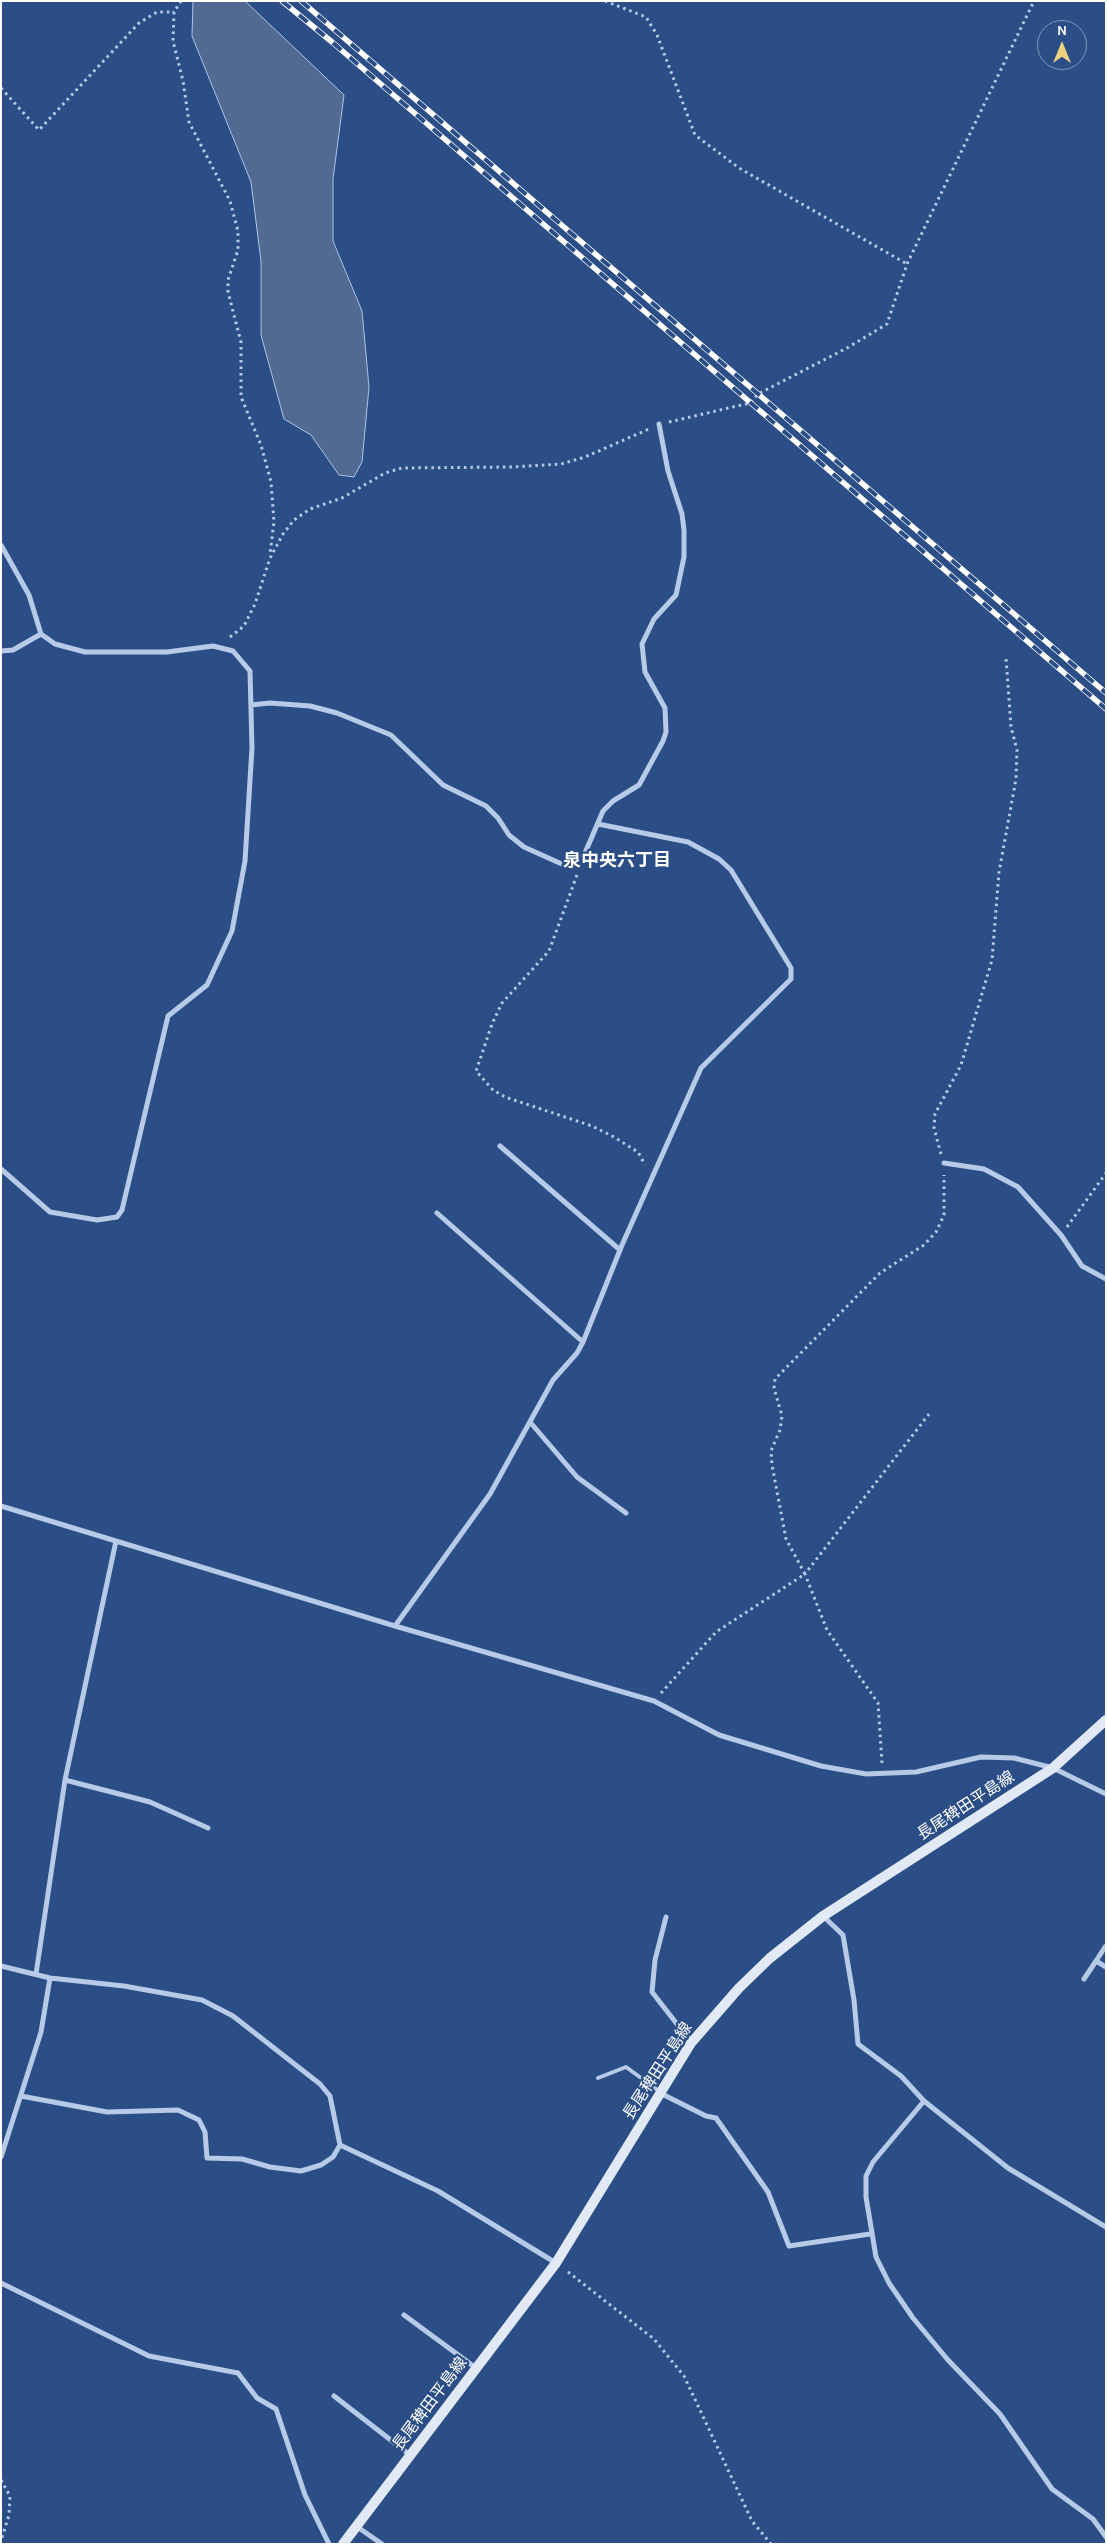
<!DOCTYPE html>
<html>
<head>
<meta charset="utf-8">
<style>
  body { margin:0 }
  #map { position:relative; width:1107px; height:2545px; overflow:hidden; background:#2b4e87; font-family:Karla,sans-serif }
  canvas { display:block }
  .frame { position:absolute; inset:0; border:2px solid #fff; pointer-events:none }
  .north { position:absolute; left:1037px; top:20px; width:50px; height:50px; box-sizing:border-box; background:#2b4e87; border:1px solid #8095b7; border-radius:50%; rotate:0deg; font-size:14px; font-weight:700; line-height:20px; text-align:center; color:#fff }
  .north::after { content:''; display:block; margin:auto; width:18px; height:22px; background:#edd380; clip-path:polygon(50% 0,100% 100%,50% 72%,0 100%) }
</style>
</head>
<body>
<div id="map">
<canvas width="1107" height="2545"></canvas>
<div class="frame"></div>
<div class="north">N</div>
</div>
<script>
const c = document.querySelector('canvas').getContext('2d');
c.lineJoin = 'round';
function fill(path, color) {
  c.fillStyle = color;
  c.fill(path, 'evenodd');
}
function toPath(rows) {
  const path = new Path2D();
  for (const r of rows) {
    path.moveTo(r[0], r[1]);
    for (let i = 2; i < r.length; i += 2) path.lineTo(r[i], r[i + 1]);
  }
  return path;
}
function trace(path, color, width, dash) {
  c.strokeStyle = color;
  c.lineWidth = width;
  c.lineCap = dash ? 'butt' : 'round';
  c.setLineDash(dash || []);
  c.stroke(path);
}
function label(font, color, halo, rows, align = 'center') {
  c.font = font + ' Karla,"Noto Sans JP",sans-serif';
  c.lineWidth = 4.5;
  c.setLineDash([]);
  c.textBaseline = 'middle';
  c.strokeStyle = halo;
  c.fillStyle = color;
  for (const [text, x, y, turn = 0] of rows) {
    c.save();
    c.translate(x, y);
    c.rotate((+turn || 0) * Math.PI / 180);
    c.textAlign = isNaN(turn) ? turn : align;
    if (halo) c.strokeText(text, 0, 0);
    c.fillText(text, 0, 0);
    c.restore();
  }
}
const water = toPath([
  [193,1,245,1,344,95,333,179,333,241,362,311,369,387,362,462,354,477,339,475,311,435,284,419,261,335,261,261,251,182,192,36,193,1]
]);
fill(water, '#526992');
trace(water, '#acc5e7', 1);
trace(toPath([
  [181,1,174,12,173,41,183,81,189,122,230,201,238,231,238,250,228,280,228,292,241,342,241,397,261,445,271,482,274,522,270,554],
  [605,1,646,17,657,35,695,135,739,168,907,264],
  [1,88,39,130,139,23,157,12,174,12],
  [669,422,750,403,758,394,847,348,887,324,907,264,1034,1],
  [230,637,244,626,255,604,270,558,283,534,294,520,310,509,342,498,385,473,402,468,512,467,561,464,585,457,649,429],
  [577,875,549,951,502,1003,492,1024,476,1071,493,1090,505,1097,592,1126,614,1137,638,1152,645,1165],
  [941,1154,934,1128,935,1114,961,1065,992,960,999,872,1016,779,1017,750,1011,727,1006,658],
  [1067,1227,1106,1173],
  [661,1693,716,1632,805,1574,786,1539,772,1465,771,1451,780,1430,782,1416,774,1388,775,1379,880,1273,924,1245,936,1232,944,1215,944,1175],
  [882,1763,878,1703,827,1630,805,1574,929,1414],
  [568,2272,654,2339,684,2376,752,2521,771,2544],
  [1,2480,10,2496,9,2515,1,2541]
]), '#b7cae7', 3, [2.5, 4]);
trace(toPath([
  [598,2078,626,2067,659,2091]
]), '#b7cae7', 4);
trace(toPath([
  [1,545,29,595,41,634,55,644,85,652,167,652,213,646,233,651,250,671,252,748,245,861,232,931,207,985,168,1016,122,1210,117,1217,97,1220,50,1212,1,1169],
  [1,651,13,650,41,634],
  [251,705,270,703,310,706,337,713,391,735,443,785,486,806,498,818,509,835,524,847,564,865,577,862,585,853,603,811,613,801,639,785,663,741,666,732,665,708,645,672,642,644,654,619,676,595,684,557,684,530,682,514,668,471,659,424],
  [500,1146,620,1250],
  [944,1163,984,1169,1018,1187,1061,1235,1082,1266,1106,1279],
  [437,1213,583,1342],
  [530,1422,577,1477,626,1513],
  [1,1506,395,1626,654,1701,719,1735,821,1766,866,1774,916,1772,981,1757,1014,1758,1053,1768,1106,1794],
  [395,1626,490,1494,553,1380,577,1353,583,1342,622,1245,701,1068,791,979,791,968,731,870,719,859,688,842,598,824],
  [65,1780,150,1802,208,1828],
  [823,1916,843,1935,854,2000,858,2044,901,2076,924,2101,873,2162,866,2176,866,2197,876,2257,889,2283,913,2318,948,2360,1000,2414,1052,2489,1093,2519,1106,2537],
  [666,1917,655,1960,652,1992,691,2042],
  [1096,1961,1105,1947],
  [1,1966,50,1978,124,1986,202,2000,233,2016,320,2084,330,2096,340,2145,438,2191,556,2263],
  [36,1974,65,1780,116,1541],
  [1084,1979,1096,1961,1106,1967],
  [660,2093,706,2116,716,2118,768,2192,789,2246,870,2234],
  [21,2096,107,2112,178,2110,199,2120,205,2132,207,2158,242,2159,270,2167,301,2171,321,2165,333,2157,340,2145],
  [924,2101,1008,2168,1106,2227],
  [1,2157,41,2032,50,1978],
  [1,2283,149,2356,238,2373,257,2398,276,2409,305,2495,329,2544],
  [404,2315,476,2368],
  [334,2396,410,2455],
  [356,2526,382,2544]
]), '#b7cae7', 5);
trace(toPath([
  [343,2544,556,2263,691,2043,739,1988,770,1958,823,1916,1053,1768,1106,1720]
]), '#e1e9f7', 10);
const rail = toPath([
  [282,1,332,42,1106,709],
  [301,1,1106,693]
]);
trace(rail, '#fff', 5.5);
trace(rail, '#2b4e87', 4, [11]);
label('16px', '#fff', '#2b4e87', [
  ["長尾稗田平島線",966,1806,-33],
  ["長尾稗田平島線",658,2071,-57],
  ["長尾稗田平島線",430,2404,-53]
]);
label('bold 18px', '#fff', '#2b4e87', [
  ["泉中央六丁目",617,861]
]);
</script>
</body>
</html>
